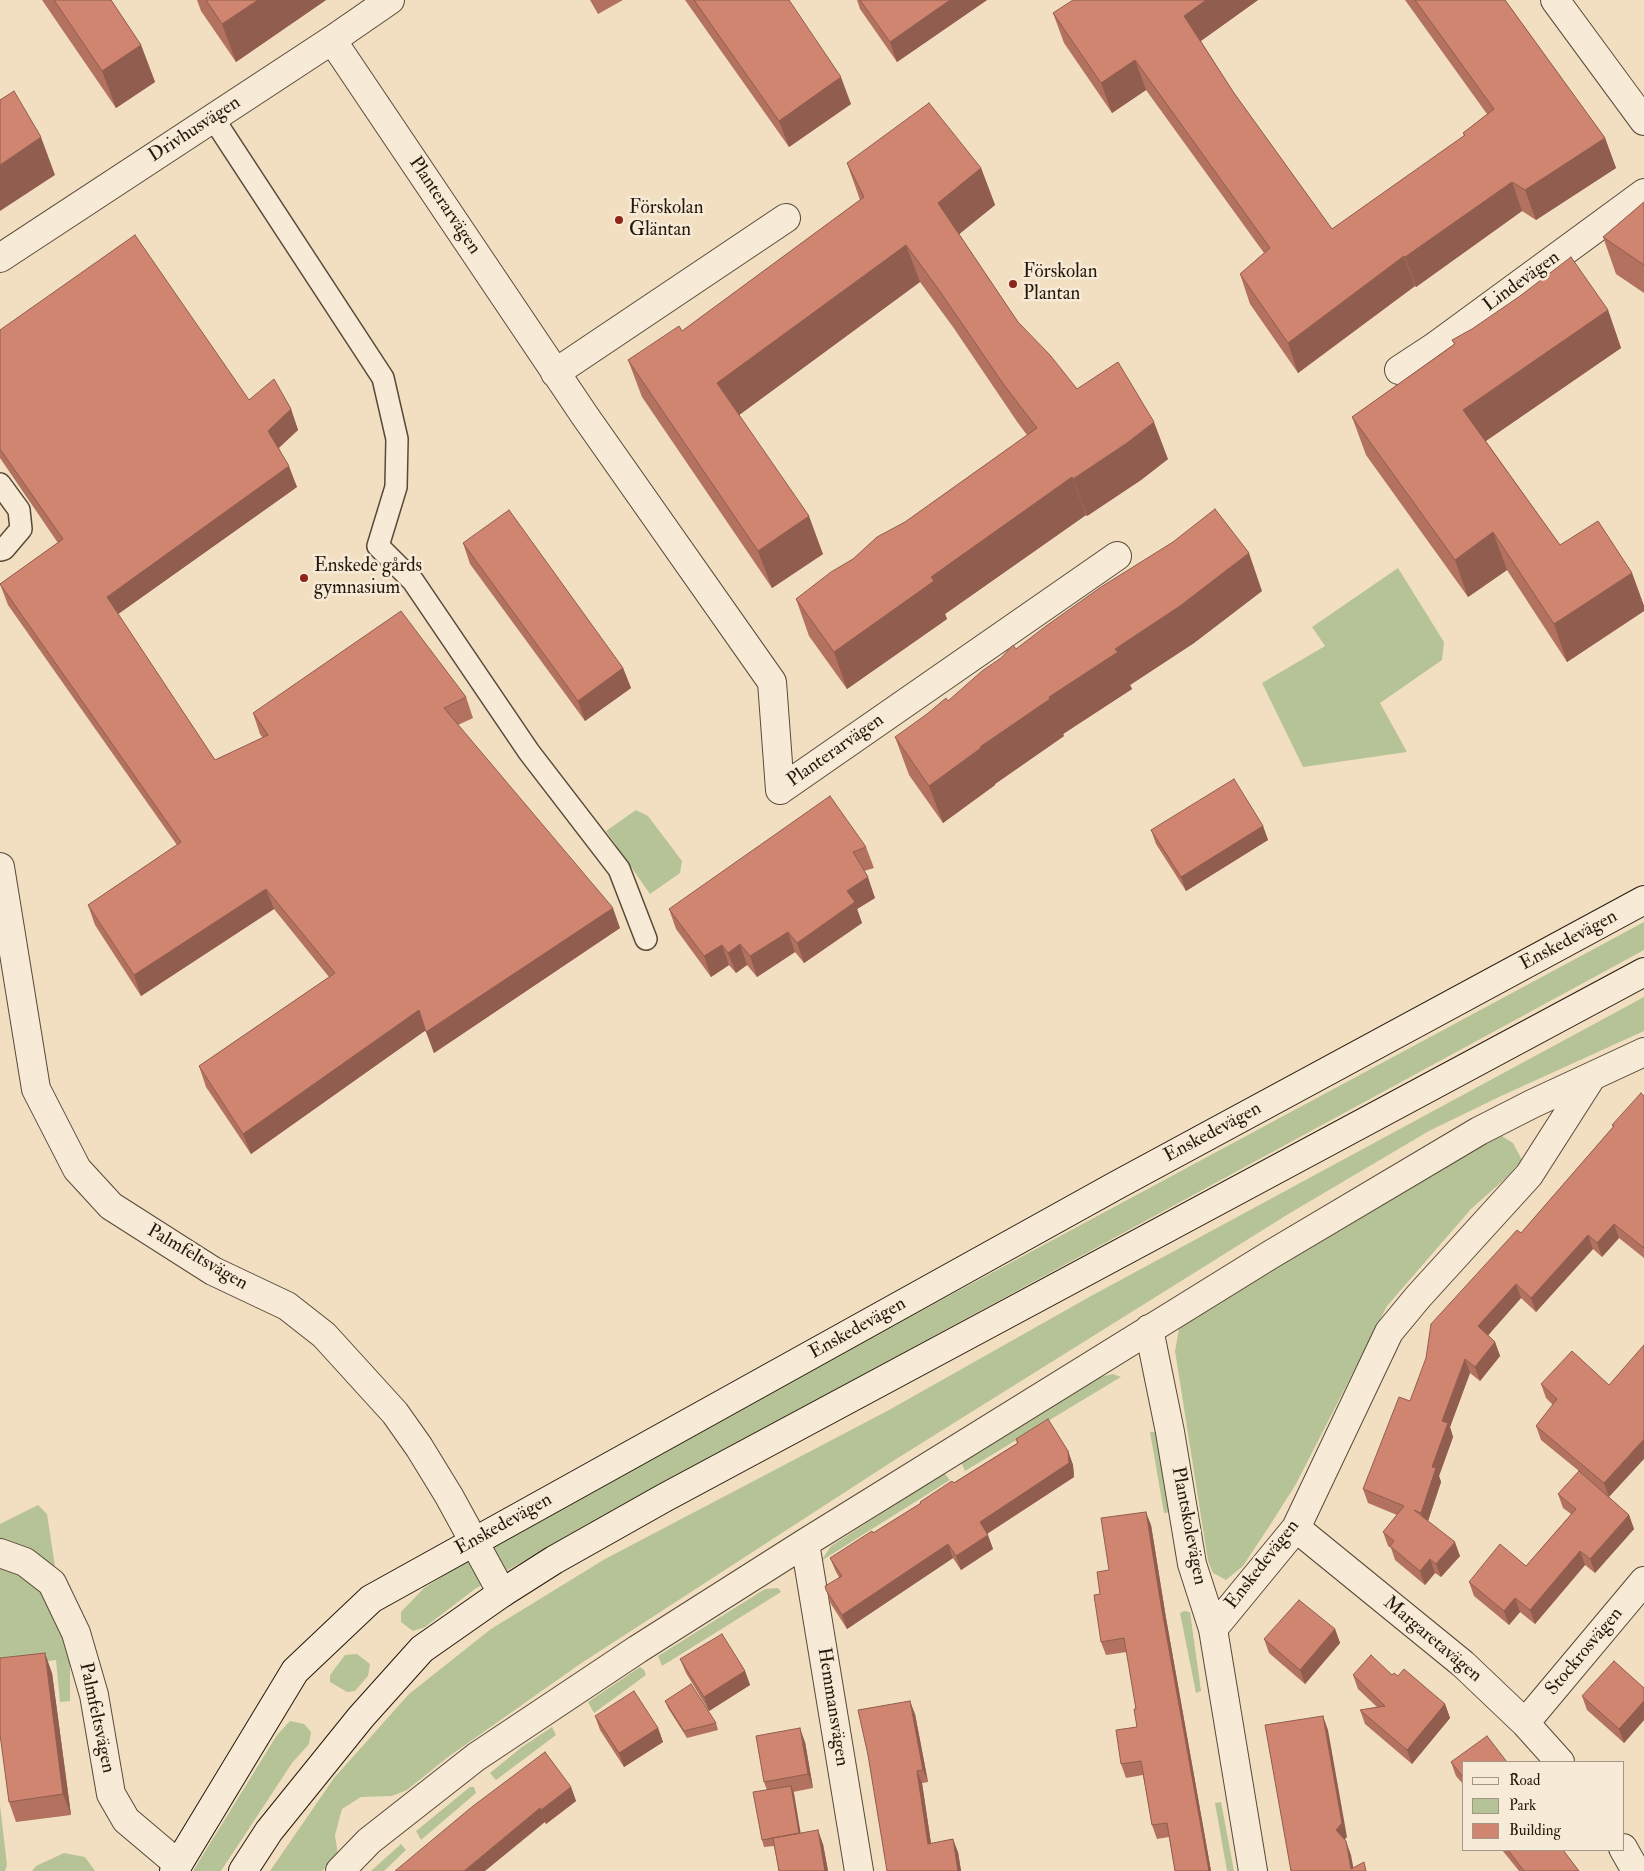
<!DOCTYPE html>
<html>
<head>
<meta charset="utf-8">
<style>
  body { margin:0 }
  #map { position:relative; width:1644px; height:1871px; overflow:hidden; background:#f2dfc1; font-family:"IM FELL Double Pica",serif }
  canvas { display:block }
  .legend { position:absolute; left:1462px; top:1761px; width:162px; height:90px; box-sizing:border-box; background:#f7ead7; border:1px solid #a39685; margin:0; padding:6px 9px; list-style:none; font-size:15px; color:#25190b }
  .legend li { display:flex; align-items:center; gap:10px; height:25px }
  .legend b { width:25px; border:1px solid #a39685 }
</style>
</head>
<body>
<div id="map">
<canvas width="1644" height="1871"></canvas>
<ul class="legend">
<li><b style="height:6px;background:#f7ead7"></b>Road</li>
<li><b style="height:14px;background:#b6c397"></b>Park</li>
<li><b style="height:14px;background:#cf856f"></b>Building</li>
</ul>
</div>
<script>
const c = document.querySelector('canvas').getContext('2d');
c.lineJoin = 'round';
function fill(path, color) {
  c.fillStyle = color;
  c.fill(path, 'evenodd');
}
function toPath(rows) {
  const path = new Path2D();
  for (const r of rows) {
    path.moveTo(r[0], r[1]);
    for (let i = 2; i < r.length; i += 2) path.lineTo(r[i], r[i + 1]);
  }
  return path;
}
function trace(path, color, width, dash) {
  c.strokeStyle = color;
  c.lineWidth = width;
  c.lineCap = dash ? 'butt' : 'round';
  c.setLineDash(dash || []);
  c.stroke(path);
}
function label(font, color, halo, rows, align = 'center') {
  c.font = font + ' "IM FELL Double Pica",serif';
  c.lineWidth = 5;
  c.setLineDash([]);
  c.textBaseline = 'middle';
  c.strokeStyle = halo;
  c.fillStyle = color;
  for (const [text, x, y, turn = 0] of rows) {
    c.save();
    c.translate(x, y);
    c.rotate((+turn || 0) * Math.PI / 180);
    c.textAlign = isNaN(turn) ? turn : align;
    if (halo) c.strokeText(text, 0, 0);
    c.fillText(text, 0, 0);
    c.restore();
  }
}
fill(toPath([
  [1398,568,1444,642,1442,660,1380,703,1407,752,1303,767,1262,683,1325,646,1312,627],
  [636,810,648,816,682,861,680,873,650,894,606,831],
  [1644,922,1644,950,586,1525,475,1589,425,1627,413,1631,401,1622,401,1612,424,1588,534,1519],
  [1644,997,1644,1031,1501,1096,1429,1131,1290,1213,893,1461,580,1664,448,1757,407,1790,392,1796,361,1797,342,1809,335,1835,338,1855,322,1871,270,1871,334,1778,409,1694,491,1629,605,1559,889,1410,1091,1296],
  [1502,1136,1513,1143,1522,1160,1506,1178,1471,1209,1387,1306,1296,1484,1272,1522,1243,1566,1226,1580,1213,1573,1208,1561,1175,1351,1179,1329,1207,1307,1466,1153],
  [1113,1374,1121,1377,965,1471,961,1462,1099,1377],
  [1150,1432,1156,1432,1171,1512,1164,1513],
  [944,1473,950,1480,821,1561,831,1546],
  [38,1505,47,1514,70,1664,70,1701,60,1702,56,1660,0,1667,0,1524],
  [778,1588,781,1592,662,1666,658,1656,765,1589],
  [1184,1611,1190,1612,1201,1691,1196,1693,1180,1613],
  [357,1654,370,1664,368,1676,355,1691,347,1692,330,1682,330,1675,345,1655],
  [640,1667,644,1670,646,1675,594,1713,588,1702],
  [290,1721,304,1724,311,1732,309,1744,292,1763,221,1871,193,1871,277,1735],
  [552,1727,556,1735,496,1780,490,1773,522,1747],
  [470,1787,474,1787,476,1793,421,1840,416,1831],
  [1221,1802,1234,1871,1227,1871,1215,1803],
  [0,1805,7,1865,5,1871,0,1871],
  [401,1844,406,1850,384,1871,371,1871],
  [64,1853,85,1857,95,1871,32,1871,36,1866]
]), '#b6c397');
const service = toPath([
  [213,118,383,378,397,439,396,487,378,546,413,581,529,752,619,869,646,939],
  [0,484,19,510,21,529,4,549,0,550]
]);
const minor = toPath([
  [1555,0,1644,121],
  [332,40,585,416,772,682,780,790],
  [0,258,332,40,390,0],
  [1399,370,1434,347,1644,193],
  [555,373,786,218],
  [780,790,1117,556],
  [1149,1329,1170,1432,1192,1564,1213,1629,1253,1871],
  [1296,1528,1463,1664,1525,1723,1560,1762],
  [805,1543,859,1871],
  [0,1553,25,1562,52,1583,76,1633,94,1695,111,1794,126,1820,178,1864],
  [1213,1629,1296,1528,1389,1332,1418,1297,1529,1175,1591,1078],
  [1525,1723,1644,1581],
  [1623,1848,1636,1871],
  [340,1871,369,1841,476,1757,638,1649,805,1543,1270,1255,1479,1131,1532,1104,1644,1052]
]);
const tertiary = toPath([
  [0,867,36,1089,77,1169,111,1206,213,1271,287,1306,324,1335,395,1413,419,1447,449,1496,502,1593]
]);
const secondary = toPath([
  [174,1871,295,1671,371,1599,1117,1185,1644,900],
  [243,1871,269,1831,361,1717,422,1649,502,1593,554,1560,664,1498,1644,972]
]);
trace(service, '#584a38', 24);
trace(minor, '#584a38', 30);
trace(tertiary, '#584a38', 30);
trace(secondary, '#25190b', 30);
trace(service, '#f7ead7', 21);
trace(minor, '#f7ead7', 28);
trace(tertiary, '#f7ead7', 28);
trace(secondary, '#f7ead7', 28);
fill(toPath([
  [42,0,111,0,141,45,155,82,116,108],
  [197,0,326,0,236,62,201,11],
  [590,0,623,0,598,14],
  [685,0,789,0,851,104,789,147],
  [857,0,987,0,897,62,860,9],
  [1258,0,1201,41,1234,93,1332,229,1464,136,1463,133,1487,114,1405,0,1505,0,1605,138,1616,168,1536,220,1522,211,1416,287,1415,286,1298,373,1250,304,1240,274,1264,253,1146,90,1112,113,1064,43,1053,13],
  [847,163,981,168,995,205,959,234,1018,322,1077,389,1168,459,1141,480,1087,516,1086,515,945,614,947,619,847,689,809,636,796,599,853,559,1027,435,1018,423,953,327,920,282,739,415,823,554,772,588,642,397,628,360,682,331,860,200],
  [1644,202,1644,293,1616,274,1603,237],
  [1608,310,1621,348,1486,441,1560,545,1632,573,1644,606,1644,611,1567,662,1507,570,1468,597,1366,455,1352,417,1454,344,1452,340],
  [0,330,249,400,291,409,298,430,279,448,297,487,118,614,215,760,263,738,260,734,253,713,466,697,473,718,458,725,620,928,434,1053,426,1030,251,1154,206,1087,199,1066,329,977,274,909,141,996,95,925,88,905,177,845,8,605,0,584,58,543,0,458],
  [463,543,623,668,631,688,585,721,470,564],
  [1262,591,1194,643,1130,685,1132,689,1063,734,1064,736,995,784,995,785,943,823,909,775,895,737,948,701,1016,649],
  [1263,826,1268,840,1186,891,1156,844,1151,830],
  [866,847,874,868,864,871,875,898,857,909,862,923,804,963,795,952,757,977,747,965,736,973,729,965,711,977,676,929,669,909],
  [1644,1096,1644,1258,1619,1238,1602,1257,1593,1249,1536,1312,1521,1298,1488,1335,1495,1342,1500,1356,1480,1381,1470,1373,1450,1427,1453,1437,1439,1476,1441,1482,1428,1521,1460,1556,1441,1577,1435,1573,1425,1585,1395,1560,1391,1548,1388,1546,1383,1532,1397,1515,1368,1503,1363,1489,1410,1401,1521,1233,1613,1127,1612,1125],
  [1541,1384,1609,1385,1609,1497,1629,1515,1634,1529,1595,1573,1585,1565,1535,1624,1520,1612,1509,1625,1474,1596,1469,1582,1526,1566,1571,1514,1563,1508,1558,1494,1579,1471,1541,1440,1536,1426,1553,1405,1546,1398],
  [1016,1439,1068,1451,1073,1465,1074,1477,987,1534,993,1549,961,1570,953,1558,847,1629,831,1604,826,1590,839,1577,836,1572,830,1558,873,1533,1017,1443],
  [1151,1525,1166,1618,1211,1871,1175,1871,1169,1837,1157,1839,1152,1825,1143,1775,1126,1778,1121,1764,1137,1727,1136,1709,1127,1652,1106,1655,1101,1642,1109,1570],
  [1335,1629,1340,1643,1305,1684,1269,1653,1264,1639],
  [680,1659,745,1671,750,1685,709,1711,686,1673],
  [52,1673,71,1815,16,1822,9,1802],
  [1353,1675,1392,1675,1445,1704,1450,1718,1412,1764,1365,1724,1360,1710,1377,1707,1358,1689],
  [1644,1688,1644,1720,1624,1743,1587,1710,1582,1696],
  [665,1701,716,1723,718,1730,687,1738,668,1708],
  [915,1714,928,1782,922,1783,931,1843,958,1852,961,1871,887,1871],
  [595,1716,658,1728,663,1742,624,1767,600,1730],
  [805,1742,813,1788,793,1792,800,1833,823,1844,828,1871,779,1871,774,1846,764,1847,762,1840,767,1790,764,1782],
  [1451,1762,1463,1762,1463,1784,1456,1776],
  [571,1787,576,1801,546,1824,545,1822,395,1871],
  [1502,1850,1563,1850,1579,1871,1519,1871]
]), '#b2725f');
fill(toPath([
  [258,0,326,0,236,62,222,24],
  [950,0,987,0,897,62,890,42],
  [1206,0,1258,0,1195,45,1184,16],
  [141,45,155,82,116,108,102,71],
  [1135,60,1146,90,1112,113,1101,83],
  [841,77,851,104,789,147,779,121],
  [41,137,55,175,0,211,0,165],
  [1605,138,1616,168,1536,220,1525,190],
  [981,168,995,205,952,240,938,203],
  [1512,182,1522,211,1416,287,1405,257],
  [906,245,920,282,731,421,717,383],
  [1404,256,1415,286,1298,373,1288,343],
  [1608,310,1621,348,1477,447,1463,410],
  [291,409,298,430,275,451,268,431],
  [1154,422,1168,459,1141,480,1087,516,1073,479],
  [289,466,297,487,114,617,107,597],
  [1072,477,1086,515,945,614,947,619,847,689,834,652,931,577],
  [809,516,823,554,772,588,758,551],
  [1493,532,1507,570,1468,597,1455,560],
  [1249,553,1262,591,1194,643,1130,685,1132,689,1063,734,1064,736,995,784,995,785,943,823,929,786,980,747],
  [1632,573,1644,606,1644,611,1567,662,1554,624],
  [623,668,631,688,585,721,578,701],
  [1263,826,1268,840,1186,891,1181,877],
  [868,877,875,898,857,909,862,923,804,963,797,943,847,891],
  [266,889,274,909,141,996,134,975],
  [613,908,620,928,434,1053,426,1032],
  [788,932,795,952,757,977,750,956],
  [740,944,747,965,736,973,728,953],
  [722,945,729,965,711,977,704,956],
  [419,1010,426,1030,251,1154,243,1134],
  [1614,1224,1619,1238,1602,1257,1597,1243],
  [1588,1235,1593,1249,1536,1312,1531,1298],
  [1516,1284,1521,1298,1484,1340,1478,1326],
  [1495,1342,1500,1356,1480,1381,1475,1367],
  [1465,1359,1470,1373,1450,1427,1453,1437,1439,1476,1441,1482,1426,1527,1421,1513,1432,1467,1442,1421],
  [1644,1439,1644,1459,1609,1497,1604,1483],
  [1068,1451,1073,1465,1074,1477,985,1535,980,1522],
  [1146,1512,1151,1525,1166,1618,1211,1871,1209,1871,1161,1605],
  [1629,1515,1634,1529,1595,1573,1590,1559],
  [988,1535,993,1549,961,1570,956,1556],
  [1455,1542,1460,1556,1441,1577,1436,1564],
  [948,1544,953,1558,847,1629,842,1615],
  [1580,1551,1585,1565,1535,1624,1530,1610],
  [1430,1559,1435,1573,1425,1585,1420,1571],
  [1515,1598,1520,1612,1509,1625,1504,1611],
  [1335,1629,1340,1643,1305,1684,1300,1670],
  [45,1653,52,1673,71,1815,63,1794],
  [745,1671,750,1685,709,1711,704,1697],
  [910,1701,915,1714,928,1782,923,1770],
  [1644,1701,1644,1720,1624,1743,1619,1729],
  [1445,1704,1450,1718,1412,1764,1407,1750],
  [1323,1716,1328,1730,1347,1837,1341,1844,1336,1830],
  [658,1728,663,1742,624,1767,619,1753],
  [800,1728,805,1742,813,1788,808,1774],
  [917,1771,922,1783,933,1857,928,1844],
  [791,1786,794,1793,802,1841,799,1834],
  [571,1787,576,1801,546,1824,541,1810],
  [540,1808,545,1822,485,1871,464,1871],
  [818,1830,823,1844,828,1871,825,1871],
  [953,1839,958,1852,961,1871,958,1871],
  [1346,1841,1351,1855,1354,1871,1351,1871]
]), '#915d4e');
const building = toPath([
  [54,0,111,0,141,45,102,71,54,0],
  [206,0,258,0,222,24,206,0],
  [694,0,789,0,841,77,779,121,694,0],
  [860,0,950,0,890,42,860,0],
  [1073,0,1206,0,1184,16,1234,93,1332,229,1465,135,1463,133,1494,109,1415,0,1505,0,1605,138,1525,190,1512,182,1405,257,1404,256,1288,343,1240,274,1270,248,1135,60,1101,83,1053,13,1073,0],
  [14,91,41,137,0,165,0,100,14,91],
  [929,103,981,168,938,203,1018,322,1050,355,1077,389,1118,362,1154,422,1127,443,1073,479,1072,477,931,577,934,581,834,652,796,599,831,572,853,559,877,537,905,522,1037,428,1004,385,939,290,906,245,717,383,809,516,758,551,628,360,679,326,682,331,864,197,847,163,929,103],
  [1644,202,1644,265,1603,237,1644,202],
  [135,235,249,400,274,379,291,409,268,431,289,466,107,597,215,760,268,735,253,713,401,611,466,697,444,708,613,908,426,1032,419,1010,243,1134,199,1066,335,973,266,889,134,975,88,905,181,842,0,584,63,539,0,449,0,330,135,235],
  [1571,257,1608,310,1463,410,1560,545,1598,521,1632,573,1554,624,1493,532,1455,560,1352,417,1455,344,1452,340,1472,329,1520,296,1571,257],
  [1215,509,1249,553,1180,606,1115,649,1118,652,1049,697,1050,699,980,747,981,748,929,786,895,737,927,714,946,698,948,701,982,671,1001,658,1013,645,1016,649,1046,626,1101,587,1173,542,1215,509],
  [509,510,623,668,578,701,463,543,509,510],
  [1234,779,1263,826,1181,877,1151,830,1234,779],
  [830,796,866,847,853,852,868,877,847,891,855,902,797,943,788,932,750,956,740,944,728,953,722,945,704,956,669,909,830,796],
  [1641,1093,1644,1096,1644,1248,1614,1224,1597,1243,1588,1235,1531,1298,1516,1284,1478,1326,1495,1342,1475,1367,1465,1359,1442,1421,1448,1423,1432,1467,1436,1468,1421,1513,1414,1510,1455,1542,1436,1564,1430,1559,1420,1571,1390,1546,1394,1541,1383,1532,1404,1506,1363,1489,1399,1397,1410,1401,1426,1358,1431,1324,1517,1230,1521,1233,1614,1126,1612,1125,1641,1093],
  [1644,1345,1644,1439,1604,1483,1536,1426,1557,1399,1541,1384,1572,1351,1609,1385,1644,1345],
  [1048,1419,1068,1451,1069,1463,980,1522,988,1535,956,1556,948,1544,842,1615,826,1590,825,1586,842,1576,830,1558,872,1531,873,1533,921,1503,920,1502,952,1481,954,1483,1018,1443,1016,1439,1048,1419],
  [1579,1471,1629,1515,1590,1559,1580,1551,1530,1610,1515,1598,1504,1611,1469,1582,1500,1544,1526,1566,1576,1509,1558,1494,1579,1471],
  [1146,1512,1161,1605,1209,1871,1175,1871,1167,1823,1152,1825,1141,1761,1121,1764,1116,1730,1137,1727,1134,1709,1136,1709,1124,1638,1101,1642,1094,1595,1100,1594,1097,1572,1109,1570,1101,1518,1146,1512],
  [1299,1600,1335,1629,1300,1670,1264,1639,1299,1600],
  [722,1634,745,1671,704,1697,680,1659,722,1634],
  [45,1653,63,1794,9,1802,0,1734,0,1658,45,1653],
  [1371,1655,1392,1675,1394,1673,1398,1676,1404,1669,1445,1704,1407,1750,1360,1710,1385,1706,1353,1675,1371,1655],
  [1614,1661,1644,1688,1644,1701,1619,1729,1582,1696,1614,1661],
  [691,1684,716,1723,684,1731,665,1701,691,1684],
  [634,1691,658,1728,619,1753,595,1716,634,1691],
  [910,1701,923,1770,917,1771,928,1844,953,1839,958,1871,887,1871,868,1755,858,1710,910,1701],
  [1323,1716,1342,1823,1336,1830,1346,1841,1351,1869,1364,1862,1366,1871,1291,1871,1265,1725,1323,1716],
  [800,1728,808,1774,764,1782,756,1736,800,1728],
  [1487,1736,1507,1762,1463,1762,1463,1777,1451,1762,1487,1736],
  [545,1752,571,1787,541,1810,540,1808,464,1871,395,1871,473,1806,545,1752],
  [791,1786,799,1833,762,1840,753,1792,791,1786],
  [818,1830,825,1871,779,1871,773,1838,818,1830],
  [1508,1850,1563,1850,1579,1871,1524,1871,1508,1850]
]);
fill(building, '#cf856f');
trace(building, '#915d4e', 1);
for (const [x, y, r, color] of [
  [619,220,5,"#8f2418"],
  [1013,284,5,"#8f2418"],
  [304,578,5,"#8f2418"]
]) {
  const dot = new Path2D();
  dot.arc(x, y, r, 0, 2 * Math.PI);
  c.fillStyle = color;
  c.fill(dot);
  trace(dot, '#f7ead7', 2);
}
label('19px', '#25190b', '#f7ead7', [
  ["Drivhusvägen",195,130,-33],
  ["Planterarvägen",444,206,56],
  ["Lindevägen",1522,282,-36],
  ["Planterarvägen",836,751,-35],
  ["Enskedevägen",1569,941,-28],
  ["Enskedevägen",1213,1133,-28],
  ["Palmfeltsvägen",197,1258,30],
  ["Enskedevägen",858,1329,-29],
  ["Enskedevägen",504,1525,-29],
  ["Plantskolevägen",1188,1526,79],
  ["Enskedevägen",1263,1565,-52],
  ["Margaretavägen",1432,1640,40],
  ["Stockrosvägen",1585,1652,-50],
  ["Hemmansvägen",832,1707,81],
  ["Palmfeltsvägen",96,1718,78]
]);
label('19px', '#25190b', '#f7ead7', [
  ["Förskolan",629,209],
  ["Gläntan",629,231],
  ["Förskolan",1023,273],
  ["Plantan",1023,295],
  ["Enskede gårds",314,567],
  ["gymnasium",314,589]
], 'left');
</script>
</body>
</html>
